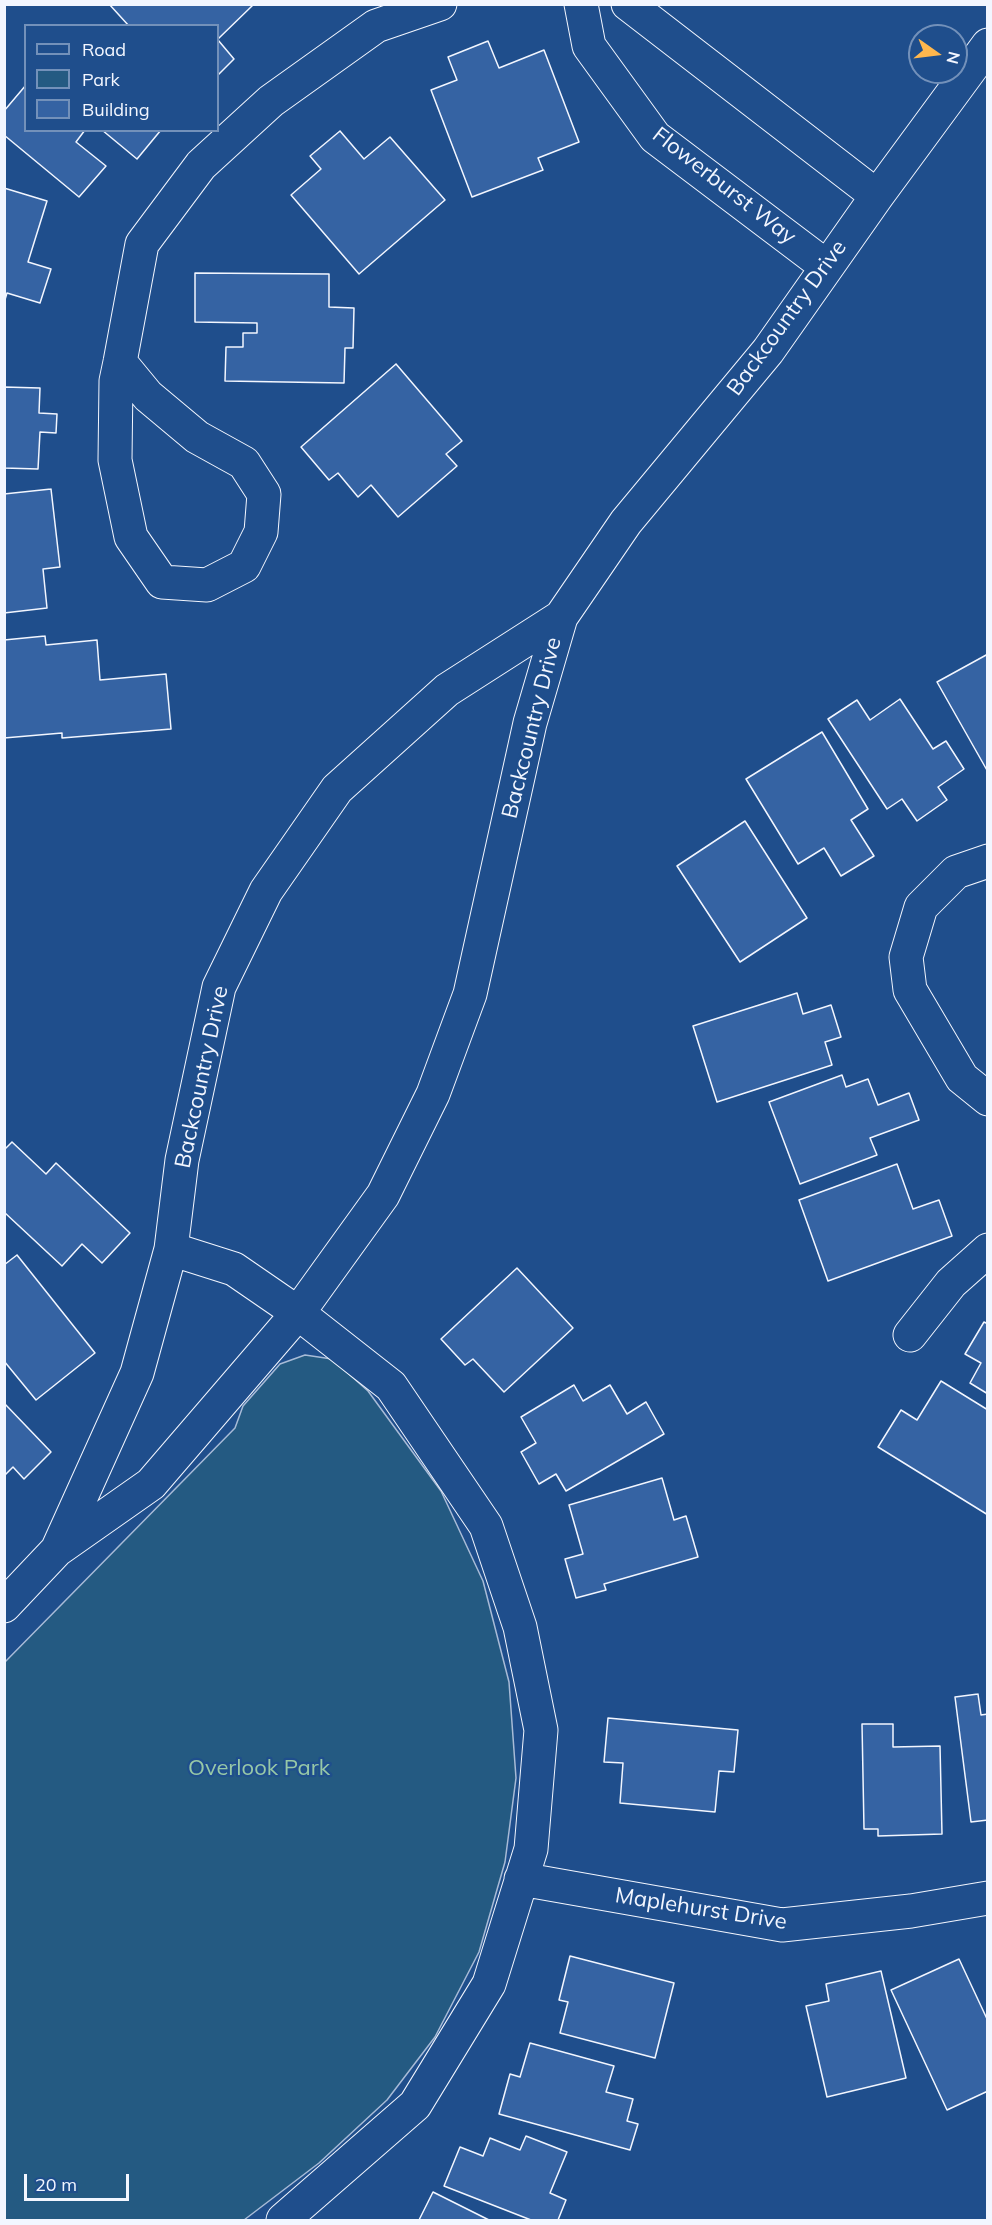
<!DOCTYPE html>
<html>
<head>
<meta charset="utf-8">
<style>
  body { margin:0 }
  #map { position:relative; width:992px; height:2225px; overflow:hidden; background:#1f4e8c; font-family:Mulish,sans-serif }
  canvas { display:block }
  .frame { position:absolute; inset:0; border:6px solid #f2f6ff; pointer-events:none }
  .legend { position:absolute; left:24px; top:24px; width:195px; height:108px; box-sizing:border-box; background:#1f4e8c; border:2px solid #7391ba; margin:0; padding:8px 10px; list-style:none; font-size:18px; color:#f2f6ff }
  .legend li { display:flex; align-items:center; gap:12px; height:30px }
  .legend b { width:30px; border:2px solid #7391ba }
  .north { position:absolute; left:908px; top:24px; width:60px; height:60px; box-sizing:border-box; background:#1f4e8c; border:2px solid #7391ba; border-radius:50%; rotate:104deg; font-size:16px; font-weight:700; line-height:24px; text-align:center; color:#f2f6ff }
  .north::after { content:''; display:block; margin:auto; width:21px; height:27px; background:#ffb74d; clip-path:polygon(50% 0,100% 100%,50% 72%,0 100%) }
  .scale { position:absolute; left:24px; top:2174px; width:105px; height:27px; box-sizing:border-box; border:3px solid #f2f6ff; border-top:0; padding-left:8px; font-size:18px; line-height:21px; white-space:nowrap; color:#f2f6ff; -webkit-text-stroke:4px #1f4e8c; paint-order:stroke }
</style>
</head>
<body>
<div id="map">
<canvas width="992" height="2225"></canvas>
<div class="frame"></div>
<ul class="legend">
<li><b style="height:8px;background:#1f4e8c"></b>Road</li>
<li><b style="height:16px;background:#245a82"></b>Park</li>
<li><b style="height:16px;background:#3563a3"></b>Building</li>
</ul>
<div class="north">N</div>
<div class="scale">20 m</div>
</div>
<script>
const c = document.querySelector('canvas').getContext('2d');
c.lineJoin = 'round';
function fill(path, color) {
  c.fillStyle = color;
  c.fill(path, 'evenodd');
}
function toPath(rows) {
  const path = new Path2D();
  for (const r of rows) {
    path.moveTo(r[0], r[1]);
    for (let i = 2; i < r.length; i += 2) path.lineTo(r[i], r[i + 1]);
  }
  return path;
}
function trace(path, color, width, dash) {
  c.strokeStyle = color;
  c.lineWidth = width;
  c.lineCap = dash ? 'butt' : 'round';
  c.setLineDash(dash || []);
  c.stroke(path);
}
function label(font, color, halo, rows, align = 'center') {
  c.font = font + ' Mulish,sans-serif';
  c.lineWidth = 4.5;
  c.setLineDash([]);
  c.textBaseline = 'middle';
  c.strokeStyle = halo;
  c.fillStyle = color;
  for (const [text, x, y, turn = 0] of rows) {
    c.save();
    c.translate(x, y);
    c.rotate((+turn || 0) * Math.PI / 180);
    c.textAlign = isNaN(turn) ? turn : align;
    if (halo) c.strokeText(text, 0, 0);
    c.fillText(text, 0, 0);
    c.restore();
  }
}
const green = toPath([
  [305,1355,332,1359,368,1391,441,1491,483,1581,509,1682,516,1778,505,1862,479,1952,435,2037,387,2100,319,2163,244,2220,5,2220,4,1663,235,1428,243,1406,280,1364,305,1355]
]);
fill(green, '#245a82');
trace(green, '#a8bbd7', 1.5);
const building = toPath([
  [109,4,253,4,253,5,218,39,218,26,129,26,109,4],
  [218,40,234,59,218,75,218,40],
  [488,41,499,68,544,50,579,142,538,158,543,170,472,197,431,90,457,80,448,57,488,41],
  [26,85,26,130,85,130,76,142,106,166,79,197,4,135,4,111,26,85],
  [102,130,161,130,137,159,102,130],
  [340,131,364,159,390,137,445,200,359,274,291,195,321,169,310,156,340,131],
  [4,188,47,201,28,262,51,269,40,303,7,293,4,303,4,188],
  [195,273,329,274,329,307,354,308,353,348,345,348,344,383,225,381,226,347,243,347,243,333,257,333,257,323,195,322,195,273],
  [396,364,462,441,446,454,457,466,398,517,371,485,358,497,338,473,329,480,301,447,396,364],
  [4,387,40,388,39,413,57,414,56,433,40,432,38,469,4,468,4,387],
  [51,489,60,567,43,569,47,608,4,613,4,494,51,489],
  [45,636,46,645,97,640,100,680,166,674,171,729,62,738,62,733,4,738,4,640,45,636],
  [988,654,988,772,937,682,988,654],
  [900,699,933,749,946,741,964,769,938,787,947,800,917,821,902,799,887,809,828,719,857,700,870,720,900,699],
  [822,732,868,809,851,820,874,856,841,876,824,848,798,864,746,779,822,732],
  [745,821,807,918,740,962,677,866,745,821],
  [797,993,803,1014,831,1005,841,1037,825,1042,832,1065,717,1102,693,1026,797,993],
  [842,1075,846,1087,868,1079,878,1105,909,1093,919,1120,870,1138,877,1155,800,1184,769,1102,842,1075],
  [12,1142,46,1174,56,1163,130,1233,102,1263,82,1244,62,1266,4,1212,4,1150,12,1142],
  [897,1164,913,1209,939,1200,952,1236,828,1281,799,1200,897,1164],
  [17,1255,95,1353,36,1400,4,1361,4,1265,17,1255],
  [517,1268,573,1328,504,1392,473,1359,465,1365,441,1339,517,1268],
  [984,1322,988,1324,988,1394,970,1383,981,1363,965,1354,984,1322],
  [941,1381,988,1410,988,1515,878,1447,901,1410,917,1420,941,1381],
  [574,1385,583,1401,610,1385,627,1414,646,1402,664,1434,566,1491,556,1474,539,1484,521,1452,536,1443,521,1417,574,1385],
  [4,1403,51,1452,24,1479,13,1467,4,1476,4,1403],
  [662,1478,674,1520,686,1516,698,1557,604,1584,606,1590,576,1598,565,1559,583,1554,569,1505,662,1478],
  [978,1694,981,1715,988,1714,988,1820,971,1822,955,1697,978,1694],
  [608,1718,738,1730,734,1772,719,1771,715,1812,620,1803,623,1763,604,1762,608,1718],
  [862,1724,893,1724,893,1747,940,1746,942,1834,878,1836,878,1829,864,1829,862,1724],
  [570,1956,674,1983,655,2058,560,2033,568,2002,559,2000,570,1956],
  [959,1959,988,2021,988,2091,947,2110,891,1990,959,1959],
  [881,1971,906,2078,827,2097,806,2006,829,2001,826,1984,881,1971],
  [530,2043,614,2066,606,2092,633,2099,627,2121,638,2124,630,2150,499,2114,510,2074,520,2077,530,2043],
  [526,2136,567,2152,550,2193,566,2200,558,2220,531,2220,444,2186,460,2147,483,2156,490,2138,520,2150,526,2136],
  [433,2192,489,2220,419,2220,433,2192]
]);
fill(building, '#3563a3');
trace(building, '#f2f6ff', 1.5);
const minor = toPath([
  [581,4,589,46,655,137,827,267],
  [628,4,877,196],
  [120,362,148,396,197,437,244,463,264,494,261,532,244,566,207,585,162,582,131,537,115,460,116,381,120,362,142,244,201,165,271,101,376,26,440,4],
  [988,861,956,872,921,907,906,957,910,990,962,1078,988,1099],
  [171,1249,234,1269,298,1313,391,1386,486,1526,520,1627,541,1730,531,1849,489,1984,415,2105,283,2220],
  [910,1335,951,1283,988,1250],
  [58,1548,137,1373,171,1249,182,1160,219,987,266,891,337,789,447,690,561,617],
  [4,1606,57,1550,151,1484,298,1313,383,1195,433,1094,470,994,530,723,561,617,626,522,768,351,877,196,988,45],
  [521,1879,782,1925,911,1911,988,1898]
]);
trace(minor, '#f2f6ff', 35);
trace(minor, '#1f4e8c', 33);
label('22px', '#f2f6ff', '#1f4e8c', [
  ["Flowerburst Way",724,186,38],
  ["Backcountry Drive",787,318,-54],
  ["Backcountry Drive",532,728,-76],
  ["Backcountry Drive",202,1077,-78],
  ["Maplehurst Drive",701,1909,9]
]);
label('22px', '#97c8a6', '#1f4e8c', [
  ["Overlook Park",259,1768]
]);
</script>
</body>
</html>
